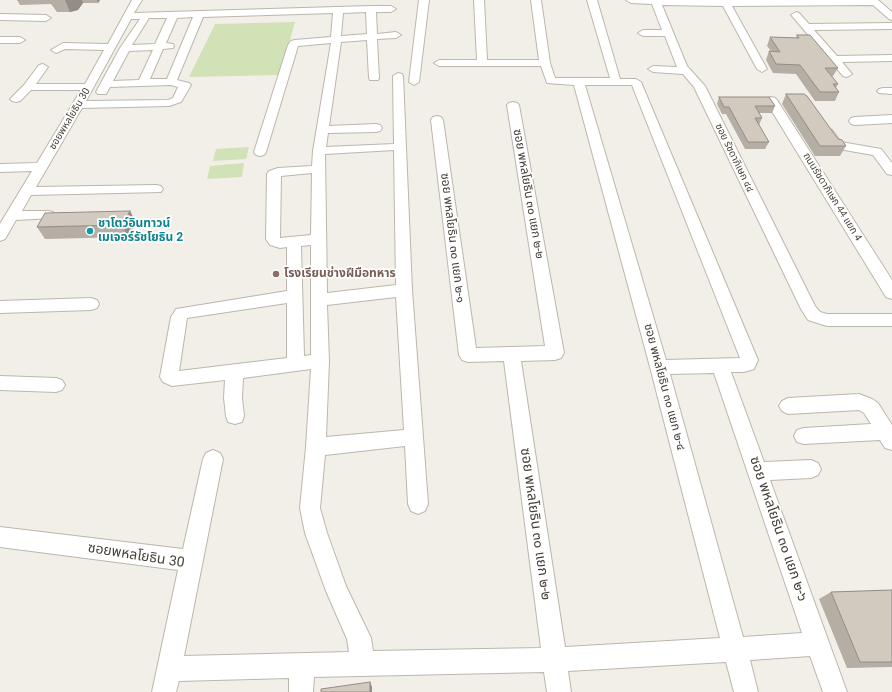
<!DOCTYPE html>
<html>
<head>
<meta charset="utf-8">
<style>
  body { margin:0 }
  canvas { display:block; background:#f2efe8 }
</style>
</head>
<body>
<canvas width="892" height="692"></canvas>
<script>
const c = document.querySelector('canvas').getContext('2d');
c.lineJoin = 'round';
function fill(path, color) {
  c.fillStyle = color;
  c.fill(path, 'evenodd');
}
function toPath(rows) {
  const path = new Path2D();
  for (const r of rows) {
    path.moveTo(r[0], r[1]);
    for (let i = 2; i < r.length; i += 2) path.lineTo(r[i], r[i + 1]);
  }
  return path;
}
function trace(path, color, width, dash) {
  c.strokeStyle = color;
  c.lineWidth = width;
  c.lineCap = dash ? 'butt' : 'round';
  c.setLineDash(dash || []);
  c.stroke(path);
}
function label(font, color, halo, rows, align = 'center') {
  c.font = font + ' Roboto,"Noto Sans Thai",sans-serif';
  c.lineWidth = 3.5;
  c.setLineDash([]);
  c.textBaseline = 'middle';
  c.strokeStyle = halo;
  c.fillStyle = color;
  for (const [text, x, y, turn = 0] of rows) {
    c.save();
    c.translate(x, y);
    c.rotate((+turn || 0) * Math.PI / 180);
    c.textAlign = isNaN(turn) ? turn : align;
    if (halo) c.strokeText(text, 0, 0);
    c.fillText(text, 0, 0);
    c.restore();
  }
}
fill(toPath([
  [295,22,280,75,189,77,215,24],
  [249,147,246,159,213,161,216,149],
  [244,163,242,177,207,179,210,166]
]), '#d1e2b6');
const minor = toPath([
  [132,0,142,0,134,13,371,6,391,6,396,9,391,12,376,12,377,34,396,32,401,35,396,38,377,39,379,78,378,80,370,80,369,78,367,40,341,42,329,126,376,124,380,125,382,128,380,131,376,132,328,133,326,147,394,144,393,76,398,73,402,74,403,76,412,290,428,504,425,511,418,514,411,511,408,504,405,446,325,455,320,508,327,533,346,586,371,638,373,651,541,648,504,361,468,362,462,360,459,355,431,120,433,117,437,116,441,117,443,120,476,348,545,346,507,105,509,103,513,102,517,103,519,105,564,353,561,358,555,360,521,361,565,647,720,638,650,367,574,85,547,83,541,66,439,66,434,63,439,60,477,60,474,0,484,0,487,60,539,60,531,0,541,0,550,63,555,78,610,78,587,0,597,0,620,79,636,79,641,82,758,360,754,369,744,372,731,372,764,462,811,460,818,463,821,469,818,475,811,478,770,480,847,692,823,692,810,656,750,660,758,692,734,692,726,662,568,671,571,692,547,692,544,672,314,677,313,692,289,692,289,678,179,681,176,692,152,692,178,570,0,547,0,527,183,549,203,459,206,453,213,450,220,453,223,459,184,656,349,652,347,639,326,591,305,533,300,508,306,447,311,369,243,378,242,398,244,416,242,422,235,424,228,422,226,416,224,398,225,380,172,386,163,382,160,377,171,317,176,309,287,291,287,247,280,248,270,245,266,239,267,174,269,171,278,168,312,166,313,151,331,43,298,46,266,152,264,155,260,156,256,155,254,152,288,45,291,41,295,40,331,37,333,13,203,17,177,80,189,83,191,85,181,102,169,106,82,108,36,187,156,185,161,186,163,189,161,192,31,195,22,211,48,211,53,212,55,215,53,218,16,220,5,239,0,241,0,224,32,171,0,172,0,164,37,163,81,90,31,90,20,101,16,102,12,101,10,99,24,85,39,65,43,64,48,67,36,84,85,84,104,50,65,49,56,53,51,50,63,43,108,44,132,0],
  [366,12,367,34,341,36,343,13,366,12],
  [193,17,167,79,150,79,163,49,173,48,174,46,173,44,166,43,177,18,193,17],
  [149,18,167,18,155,44,132,45,149,18],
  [131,19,140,19,120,48,96,92,98,94,106,94,110,87,171,85,178,87,173,98,168,100,86,101,131,19],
  [153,50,139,80,113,81,129,51,153,50],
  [585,85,632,85,740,358,666,360,585,85],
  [394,150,396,285,327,293,325,154,394,150],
  [312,173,311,235,280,238,281,176,312,173],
  [311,245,311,355,304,356,301,246,311,245],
  [396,297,404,430,326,437,329,361,327,305,396,297],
  [287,303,287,358,179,371,187,318,287,303],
  [714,373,802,633,743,637,670,374,714,373],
  [419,0,429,0,419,82,414,85,409,82,419,0],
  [626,0,878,0,892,12,892,20,889,19,873,5,732,6,767,69,762,72,757,69,723,6,662,5,687,66,705,86,815,306,820,312,827,314,892,314,892,326,827,326,808,320,801,309,694,87,683,74,653,72,648,69,653,66,677,67,665,36,643,36,638,33,643,30,662,30,652,4,631,3,626,0],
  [796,12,799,13,809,24,892,23,892,29,814,30,837,56,892,55,892,61,842,62,852,74,847,77,843,76,793,17,791,15,796,12],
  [0,14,46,15,51,18,46,21,0,20,0,14],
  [0,37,20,37,25,40,20,43,0,43,0,37],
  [883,88,892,88,892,94,879,93,877,91,879,89,883,88],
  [771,97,775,98,777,100,892,280,892,299,886,297,765,100,767,98,771,97],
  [892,115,892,123,855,125,851,124,849,121,851,118,855,117,892,115],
  [828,129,832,130,841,142,881,149,892,163,892,175,887,174,873,155,833,148,822,133,824,130,828,129],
  [91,298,97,300,99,304,97,308,91,310,0,313,0,301,91,298],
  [0,376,56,378,62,380,65,385,62,390,56,392,0,390,0,376],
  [859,394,872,399,878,403,892,425,892,450,885,448,880,440,804,444,797,442,794,436,797,430,804,428,871,424,864,413,859,410,788,414,782,411,779,406,782,401,788,398,859,394]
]);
trace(minor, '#bdb6ac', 2);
fill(minor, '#fff');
fill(toPath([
  [17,0,100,0,98,3,83,3,78,10,70,12,57,12,51,4,20,5],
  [797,35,838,68,833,76,832,76,838,84,836,88,839,92,835,101,815,101,796,74,773,73,766,60,769,51,771,51,767,46,770,37,796,38],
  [786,94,846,146,840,156,815,156,782,104],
  [719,97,775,106,772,113,759,113,762,118,759,125,769,142,765,149,745,149,726,114,722,114,717,104],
  [130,211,136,223,128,237,45,239,37,227],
  [892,590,892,667,847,668,819,599,831,592]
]), '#b5aea4');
fill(toPath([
  [65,0,82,0,83,3,78,10,70,12],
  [97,0,100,0,98,3],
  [130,211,136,223,128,237,122,225],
  [370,682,372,687,372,692,370,692]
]), '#938d86');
const building = toPath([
  [797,35,810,35,838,68,825,68,838,84,833,84,839,92,820,92,800,65,776,64,769,51,780,52,770,37,799,38,797,35],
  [786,94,804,94,807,96,838,139,842,140,846,146,820,146,786,94],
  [719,97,769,97,775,106,755,106,762,118,755,118,769,142,748,142,729,107,724,107,719,97],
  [130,211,122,225,37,227,45,213,130,211],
  [892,590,892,662,860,662,831,592,892,590],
  [370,682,370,692,321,692,321,689,370,682]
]);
fill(building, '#d2cabf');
trace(building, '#938d86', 1);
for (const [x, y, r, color] of [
  [90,231,4,"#0f9aa8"],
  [276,274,4,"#8d6e63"]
]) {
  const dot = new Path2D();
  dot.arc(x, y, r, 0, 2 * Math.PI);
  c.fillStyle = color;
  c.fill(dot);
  trace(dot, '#fff', 1.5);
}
label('10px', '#453f38', '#fff', [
  ["ซอยพหลโยธิน 30",70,119,-59],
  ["ซอย รัชดาภิเษก ๔๔",734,158,64],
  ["ถนนรัชดาภิเษก 44 แยก 4",832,197,58]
]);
label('12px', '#453f38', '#fff', [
  ["ซอย พหลโยธิน ๓๐ แยก ๒-๒",528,194,80],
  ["ซอย พหลโยธิน ๓๐ แยก ๒-๑",452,238,83],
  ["ซอย พหลโยธิน ๓๐ แยก ๒-๔",664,387,75]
]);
label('bold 12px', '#0d838f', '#fff', [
  ["ชาโตว์อินทาวน์",98,224],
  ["เมเจอร์รัชโยธิน 2",98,238]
], 'left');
label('bold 12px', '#785e54', '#fff', [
  ["โรงเรียนช่างฝีมือทหาร",284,274]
], 'left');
label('14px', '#453f38', '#fff', [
  ["ซอย พหลโยธิน ๓๐ แยก ๒-๒",535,524,82],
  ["ซอย พหลโยธิน ๓๐ แยก ๒-๖",778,529,71],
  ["ซอยพหลโยธิน 30",136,556,9]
]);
</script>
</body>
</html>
